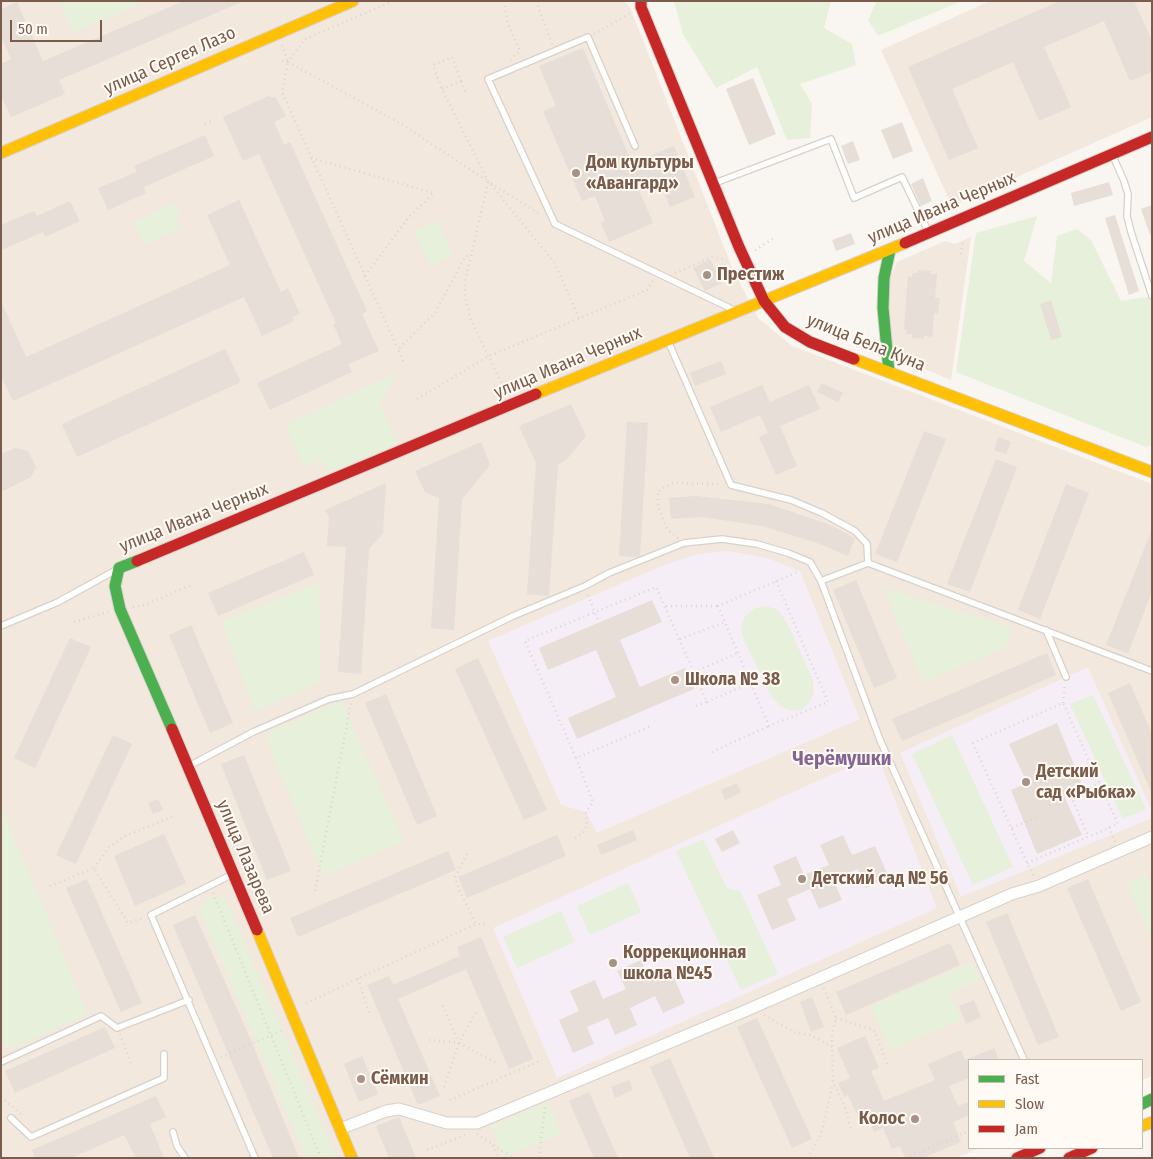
<!DOCTYPE html>
<html>
<head>
<meta charset="utf-8">
<style>
  body { margin:0 }
  #map { position:relative; width:1153px; height:1159px; overflow:hidden; background:#f9f5f0; font-family:"Fira Sans Condensed",sans-serif }
  canvas { display:block }
  .frame { position:absolute; inset:0; border:2px solid #7a5c4d; pointer-events:none }
  .legend { position:absolute; left:968px; top:1059px; width:175px; height:90px; box-sizing:border-box; background:#fffaf3; border:1px solid #cabbb1; margin:0; padding:6px 9px; list-style:none; font-size:15px; color:#7a5c4d }
  .legend li { display:flex; align-items:center; gap:10px; height:25px }
  .legend b { width:25px; border:1px solid #cabbb1 }
  .scale { position:absolute; left:10px; top:20px; width:92px; height:22px; box-sizing:border-box; border:2px solid #7a5c4d; border-top:0; padding-left:6px; font-size:15px; line-height:18px; white-space:nowrap; color:#7a5c4d; -webkit-text-stroke:4px #fffaf3; paint-order:stroke }
</style>
</head>
<body>
<div id="map">
<canvas width="1153" height="1159"></canvas>
<div class="frame"></div>
<ul class="legend">
<li><b style="height:6px;background:#4caf50"></b>Fast</li>
<li><b style="height:6px;background:#ffc107"></b>Slow</li>
<li><b style="height:6px;background:#c62828"></b>Jam</li>
</ul>
<div class="scale">50 m</div>
</div>
<script>
const c = document.querySelector('canvas').getContext('2d');
c.lineJoin = 'round';
function fill(path, color) {
  c.fillStyle = color;
  c.fill(path, 'evenodd');
}
function toPath(rows) {
  const path = new Path2D();
  for (const r of rows) {
    path.moveTo(r[0], r[1]);
    for (let i = 2; i < r.length; i += 2) path.lineTo(r[i], r[i + 1]);
  }
  return path;
}
function trace(path, color, width, dash) {
  c.strokeStyle = color;
  c.lineWidth = width;
  c.lineCap = dash ? 'butt' : 'round';
  c.setLineDash(dash || []);
  c.stroke(path);
}
function label(font, color, halo, rows, align = 'center') {
  c.font = font + ' "Fira Sans Condensed",sans-serif';
  c.lineWidth = 4;
  c.setLineDash([]);
  c.textBaseline = 'middle';
  c.strokeStyle = halo;
  c.fillStyle = color;
  for (const [text, x, y, turn = 0] of rows) {
    c.save();
    c.translate(x, y);
    c.rotate((+turn || 0) * Math.PI / 180);
    c.textAlign = isNaN(turn) ? turn : align;
    if (halo) c.strokeText(text, 0, 0);
    c.fillText(text, 0, 0);
    c.restore();
  }
}
fill(toPath([
  [1,1,623,1,630,7,733,270,758,318,792,346,1152,484,1152,1076,1142,1080,1142,1060,969,1060,969,1148,979,1148,957,1158,1,1158],
  [990,1,1152,1,1152,117,952,206,881,50],
  [971,237,951,380,900,359,891,347,888,282,897,262,945,241,955,244]
]), '#f2e8de');
fill(toPath([
  [728,551,767,558,800,571,860,719,597,833,586,812,561,805,488,641,664,565,697,554],
  [1088,667,1152,811,1152,818,961,897,900,753],
  [877,754,937,908,557,1078,493,928]
]), '#f6eef6');
fill(toPath([
  [59,1,146,1,73,33],
  [674,1,831,1,824,28,852,44,856,65,800,84,812,104,810,138,787,140,757,67,716,88,683,34],
  [874,1,962,1,878,36,868,20,876,3],
  [175,202,182,215,175,218,180,228,145,245,133,223],
  [1037,216,1024,261,1051,283,1057,236,1077,229,1091,240,1121,301,1152,296,1152,445,1146,447,956,372,976,233],
  [438,221,453,256,430,266,414,231],
  [400,371,380,402,397,444,330,471,321,460,304,467,285,425],
  [319,583,320,682,255,711,221,622],
  [889,589,1012,628,1006,647,923,682,886,596],
  [767,606,778,610,787,623,813,680,813,695,809,703,802,709,791,711,782,707,772,697,745,642,741,630,744,618,755,608],
  [1093,695,1146,809,1123,819,1070,704],
  [341,700,404,841,323,876,264,735],
  [952,735,1013,867,973,885,912,754],
  [1,805,88,1015,7,1049,1,1037],
  [703,839,727,888,740,891,778,974,741,990,676,851],
  [1146,875,1152,889,1152,942,1126,883],
  [628,883,641,912,590,935,577,906],
  [225,897,337,1158,306,1158,199,909,208,898],
  [561,911,575,942,517,968,503,937],
  [972,962,980,980,950,993,961,1020,890,1050,871,1006],
  [549,1102,562,1134,504,1157,491,1126]
]), '#e7f0db');
fill(toPath([
  [184,1,244,1,59,80,65,94,11,117,1,95,1,64,11,59,1,36,1,9,17,2,43,61],
  [1060,1,1134,1,1152,41,1152,72,1130,81,1104,21,1044,47,1071,107,1039,121,1013,62,952,89,978,148,949,160,908,67],
  [583,48,632,163,674,146,695,197,670,207,659,181,639,190,653,223,609,242,601,223,605,221,595,196,582,201,543,111,556,106,539,66],
  [753,78,776,134,749,145,726,89],
  [268,96,276,98,286,116,274,122,284,145,290,142,367,311,362,314,379,351,348,364,352,372,270,410,257,383,342,344,333,324,336,323,259,154,243,161,223,117],
  [902,122,913,151,893,159,881,130],
  [205,135,214,156,144,187,146,193,108,210,98,188,137,172,134,166],
  [853,141,860,160,848,164,841,146],
  [923,178,932,201,921,206,911,184],
  [1109,182,1113,195,1074,206,1071,193],
  [239,200,281,292,288,288,300,314,292,317,294,321,262,336,244,297,13,401,1,376,1,301,26,357,230,265,207,215],
  [70,201,80,221,45,237,43,232,1,250,1,225,34,211,37,216],
  [1152,205,1152,234,1150,235,1141,209],
  [1115,215,1139,291,1129,295,1105,218],
  [851,233,855,244,836,251,832,240],
  [710,259,722,283,705,291,693,268],
  [918,270,931,271,930,274,937,274,935,298,940,298,938,314,934,313,932,337,924,336,924,339,912,338,912,334,906,334,907,330,904,329,908,276,912,277,912,273,918,273],
  [1051,300,1062,337,1051,340,1040,304],
  [225,349,241,382,77,457,62,424],
  [721,361,726,374,695,386,690,373],
  [822,383,843,393,838,402,817,392],
  [762,385,770,402,809,385,820,409,780,426,797,466,776,475,759,437,768,433,760,415,721,432,710,407],
  [571,404,586,436,567,459,558,465,549,596,527,594,536,463,519,426],
  [627,422,648,423,640,556,636,557,619,556],
  [924,431,946,439,897,562,875,554],
  [999,437,1011,442,1006,454,994,450],
  [481,442,490,465,462,499,454,630,431,628,439,498,425,492,415,471],
  [15,448,28,451,36,467,31,477,1,492,1,454],
  [996,459,1017,467,970,592,947,584],
  [386,483,383,533,369,549,361,674,338,672,346,547,327,546,329,516,325,510],
  [1066,484,1089,493,1040,619,1018,610],
  [696,496,769,504,830,525,855,538,848,556,820,544,762,526,702,517,671,519,669,498],
  [1152,529,1152,592,1128,653,1106,645],
  [304,552,314,575,218,616,208,593],
  [856,580,897,678,874,688,833,590],
  [652,600,662,622,620,640,640,687,685,668,694,689,577,739,568,718,616,697,596,650,548,670,539,648],
  [191,625,233,723,210,733,169,635],
  [70,638,91,647,35,768,14,758],
  [1047,653,1056,675,902,741,892,719],
  [478,658,547,810,524,820,455,669],
  [1130,683,1152,734,1152,794,1108,693],
  [386,694,437,816,417,825,365,703],
  [1057,723,1083,787,1064,796,1082,835,1037,854,1011,790,1027,783,1009,744],
  [113,735,132,744,76,864,56,855],
  [244,755,291,871,267,880,221,764],
  [737,783,741,792,725,800,721,790],
  [158,799,163,810,153,814,148,803],
  [633,830,637,840,601,855,597,845],
  [733,830,740,843,722,852,715,839],
  [164,834,186,883,135,906,114,856],
  [557,835,566,856,467,898,458,877],
  [843,835,852,855,875,846,889,878,866,888,858,869,833,879,842,900,819,909,810,889,787,899,796,920,772,930,757,895,781,885,773,866,796,856,804,875,829,865,820,845],
  [448,851,456,870,298,937,290,918],
  [87,879,142,1003,121,1012,66,888],
  [1088,879,1141,1002,1121,1011,1067,888],
  [1007,913,1059,1037,1038,1045,986,922],
  [195,915,250,1038,299,1158,273,1158,173,925],
  [481,937,533,1059,509,1069,466,969,398,999,440,1096,418,1105,367,985,389,976,393,985,460,956,457,947],
  [950,943,960,965,846,1015,836,992],
  [641,960,650,980,671,971,685,1003,663,1013,655,996,630,1008,637,1025,615,1035,608,1018,587,1027,594,1044,573,1053,559,1020,579,1011,570,991,595,980,603,999,626,989,617,971],
  [812,997,824,1027,811,1032,800,1002],
  [974,1000,981,1017,966,1024,959,1006],
  [757,1018,812,1139,792,1148,737,1027],
  [105,1027,115,1048,15,1093,5,1071],
  [865,1036,879,1068,871,1071,884,1101,935,1080,928,1064,961,1050,965,1060,994,1048,999,1060,969,1060,969,1078,949,1086,958,1106,969,1102,969,1115,953,1122,961,1142,923,1158,905,1158,900,1146,892,1149,883,1128,874,1132,866,1113,858,1117,848,1095,844,1097,838,1083,850,1078,837,1048],
  [362,1056,378,1094,359,1102,344,1064],
  [670,1058,714,1158,690,1158,650,1067],
  [629,1080,633,1090,615,1098,611,1087],
  [589,1092,618,1158,594,1158,569,1101],
  [156,1096,166,1117,150,1124,164,1158,136,1158,124,1135,71,1158,35,1158,32,1150],
  [399,1117,416,1158,389,1158,376,1126]
]), '#e6ded7');
const lane = toPath([
  [635,146,588,37,488,79,555,224,734,310],
  [1112,154,1124,181,1128,194,1127,216,1131,232,1152,296],
  [715,183,831,139,854,198,902,177,928,231],
  [668,341,731,485,791,500,822,513,855,531,867,544,868,563],
  [821,581,868,563,1152,671],
  [1,626,58,602,116,570],
  [1046,630,1066,677],
  [189,766,253,732,329,699,353,694,513,616,585,586,609,573,684,543,722,539,757,544,788,553,810,562,821,581,880,740,1024,1060],
  [231,875,151,915,255,1158],
  [1,1062,101,1016,117,1028,189,1000],
  [11,1118,31,1137,164,1078,164,1054],
  [173,1132,177,1146,185,1158]
]);
const street = toPath([
  [340,1129,386,1111,399,1109,447,1123,477,1123,745,1011,1012,894,1039,886,1152,837]
]);
const fast = toPath([
  [889,372,883,308,884,278,890,250],
  [137,561,119,568,115,586,120,609,172,729],
  [1142,1104,1152,1099]
]);
const slow = toPath([
  [1,153,353,1],
  [854,359,1152,472],
  [536,394,905,243],
  [257,930,352,1158],
  [1142,1126,1152,1122]
]);
const jam = toPath([
  [641,1,641,7,739,247,764,301,785,327,810,342,854,359],
  [905,243,1152,137],
  [137,561,536,394],
  [172,729,257,930],
  [1017,1158,1040,1148],
  [1069,1158,1092,1148]
]);
trace(lane, '#d7d1cb', 8);
trace(street, '#d7d1cb', 13);
trace(fast, '#d9d2cb', 13);
trace(slow, '#d9d2cb', 13);
trace(jam, '#d9d2cb', 13);
trace(toPath([
  [504,1,508,24,520,51,510,60],
  [536,1,552,44],
  [594,34,631,13],
  [282,45,288,62,282,92,398,349],
  [282,61,288,62,305,39,393,1],
  [288,62,400,123,486,180],
  [461,81,466,93],
  [442,89,461,81,452,57,433,65,442,89,488,181,554,262,579,318],
  [205,124,213,120],
  [311,158,434,193],
  [488,182,465,282,465,297,471,320,506,392],
  [491,183,541,215],
  [755,250,774,238],
  [961,254,963,240],
  [675,273,712,257,727,260],
  [365,276,409,217,434,193],
  [403,361,398,349,435,313,465,257,471,254],
  [417,399,489,356,647,290,653,280],
  [678,538,667,529,658,507,658,491,673,483,722,484],
  [776,581,828,702,769,726,718,606,800,571],
  [588,595,599,623],
  [666,606,718,606],
  [133,607,144,605,192,585],
  [74,622,108,612],
  [680,639,725,622],
  [694,672,738,653],
  [707,702,750,683],
  [1063,703,1065,684],
  [649,727,576,758,525,641,656,587,707,702,693,707],
  [712,752,769,726],
  [1071,796,1088,836],
  [1049,805,1100,783],
  [1109,827,1115,842],
  [1012,828,1040,816],
  [575,838,583,833,587,825,586,812,593,802,576,758],
  [467,854,455,877,460,892,476,924],
  [1027,863,1118,824,1063,703,973,743,1027,863,1034,876],
  [94,868,109,847,125,836,172,817],
  [50,886,94,868,128,923,143,918],
  [315,891,351,703],
  [213,893,321,1158],
  [358,978,369,1013],
  [824,988,836,1018,832,1035,833,1082,845,1107,851,1130],
  [306,1003,476,924,485,924],
  [764,1015,796,1033,810,1035,833,1047],
  [836,1018,874,1030,888,1066],
  [120,1034,132,1067],
  [429,1040,459,1043,441,1002],
  [459,1043,498,1064],
  [221,1057,285,1029],
  [444,1087,459,1043,476,1012],
  [1,1097,21,1114],
  [450,1100,542,1060],
  [477,1134,513,1158],
  [493,1145,498,1158],
  [427,1150,465,1135],
  [539,1158,545,1107],
  [575,1158,579,1156],
  [807,1158,821,1135,833,1083],
  [905,1158,969,1131]
]), '#dcd5d0', 2.5, [1, 4]);
trace(lane, '#fefefd', 5.5);
trace(street, '#fefefd', 11);
trace(fast, '#4caf50', 11);
trace(slow, '#ffc107', 11);
trace(jam, '#c62828', 11);
for (const [x, y, r, color] of [
  [576,173,5,"#a69286"],
  [707,275,5,"#a69286"],
  [675,680,5,"#a69286"],
  [1026,782,5,"#a69286"],
  [802,879,5,"#a69286"],
  [613,963,5,"#a69286"],
  [361,1079,5,"#a69286"],
  [915,1119,5,"#a69286"]
]) {
  const dot = new Path2D();
  dot.arc(x, y, r, 0, 2 * Math.PI);
  c.fillStyle = color;
  c.fill(dot);
  trace(dot, '#fffaf3', 2);
}
label('18px', '#7a5c4d', '#fffaf3', [
  ["улица Сергея Лазо",170,61,-24],
  ["улица Ивана Черных",942,208,-23],
  ["улица Бела Куна",866,343,22],
  ["улица Ивана Черных",568,363,-23],
  ["улица Ивана Черных",194,518,-22],
  ["улица Лазарева",245,857,67]
]);
label('bold 18px', '#7a5c4d', '#fffaf3', [
  ["Дом культуры",586,163],
  ["«Авангард»",586,184],
  ["Престиж",717,275],
  ["Школа № 38",685,680],
  ["Детский",1036,772],
  ["сад «Рыбка»",1036,793],
  ["Детский сад № 56",812,879],
  ["Коррекционная",623,953],
  ["школа №45",623,974],
  ["Сёмкин",371,1079],
  ["Колос",905,1119,"right"]
], 'left');
label('bold 20px', '#846695', '#fffaf3', [
  ["Черёмушки",842,759]
]);
</script>
</body>
</html>
